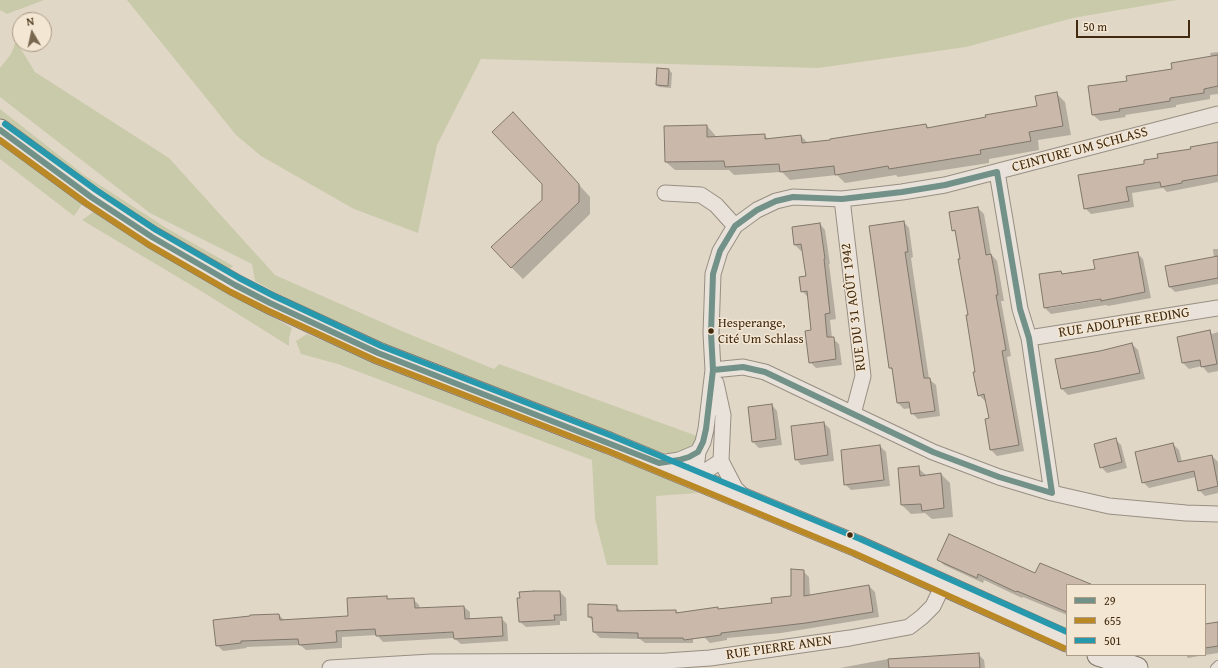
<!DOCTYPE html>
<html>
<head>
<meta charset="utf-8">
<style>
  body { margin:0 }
  #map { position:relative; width:1218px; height:668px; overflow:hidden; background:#e1d7c7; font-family:"Gentium Book Plus",serif }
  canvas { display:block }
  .legend { position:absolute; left:1066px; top:584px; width:140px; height:72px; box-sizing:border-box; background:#f3e6d3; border:1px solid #ac9b85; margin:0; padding:5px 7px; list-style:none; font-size:12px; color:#412a0f }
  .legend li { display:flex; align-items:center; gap:8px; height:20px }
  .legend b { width:20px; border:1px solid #ac9b85 }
  .north { position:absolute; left:12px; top:12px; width:40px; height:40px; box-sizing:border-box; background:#f3e6d3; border:1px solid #ac9b85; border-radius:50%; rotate:351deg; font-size:11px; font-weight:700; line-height:16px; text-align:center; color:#412a0f }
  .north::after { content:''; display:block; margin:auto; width:14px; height:18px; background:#79674f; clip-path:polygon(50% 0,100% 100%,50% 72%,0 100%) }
  .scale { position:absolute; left:1076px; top:20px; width:114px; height:18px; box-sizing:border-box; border:2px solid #412a0f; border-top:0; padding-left:5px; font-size:12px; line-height:14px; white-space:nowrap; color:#412a0f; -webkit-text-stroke:3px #f3e6d3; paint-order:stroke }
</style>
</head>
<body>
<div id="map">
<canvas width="1218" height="668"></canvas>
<ul class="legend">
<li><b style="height:5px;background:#729189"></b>29</li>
<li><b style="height:5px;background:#ba8825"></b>655</li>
<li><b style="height:5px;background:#2898ac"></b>501</li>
</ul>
<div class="north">N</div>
<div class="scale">50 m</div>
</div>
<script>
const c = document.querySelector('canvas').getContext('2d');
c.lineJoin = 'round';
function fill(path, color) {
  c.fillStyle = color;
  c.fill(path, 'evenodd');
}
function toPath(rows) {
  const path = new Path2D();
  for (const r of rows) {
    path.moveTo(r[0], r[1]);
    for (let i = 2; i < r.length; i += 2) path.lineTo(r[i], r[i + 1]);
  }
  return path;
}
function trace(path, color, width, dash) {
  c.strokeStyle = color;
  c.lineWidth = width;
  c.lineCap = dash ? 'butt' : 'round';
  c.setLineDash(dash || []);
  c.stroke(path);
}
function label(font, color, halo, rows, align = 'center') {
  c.font = font + ' "Gentium Book Plus",serif';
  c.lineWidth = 3;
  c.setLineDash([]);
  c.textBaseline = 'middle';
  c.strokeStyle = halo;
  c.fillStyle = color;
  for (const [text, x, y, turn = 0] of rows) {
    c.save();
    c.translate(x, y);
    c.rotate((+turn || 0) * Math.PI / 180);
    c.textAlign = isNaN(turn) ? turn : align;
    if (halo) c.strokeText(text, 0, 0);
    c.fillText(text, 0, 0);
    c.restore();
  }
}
fill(toPath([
  [0,0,44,0,7,14,0,10],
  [127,0,1177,0,1073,18,966,47,818,68,481,59,437,145,418,233,354,209,261,156,236,135],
  [16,41,35,72,169,158,275,275,397,329,494,369,499,364,697,436,695,442,689,448,677,455,657,451,331,323,255,281,252,264,150,213,0,97,0,68,11,54],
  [0,109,84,175,168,229,233,266,230,269,226,268,174,239,96,188,27,140,0,118],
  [0,143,83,203,74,216,0,159],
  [96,210,213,283,292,328,289,338,289,346,206,294,82,220],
  [307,334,540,429,654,473,698,493,656,496,658,565,607,565,595,519,592,460,338,364,301,354,296,341]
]), '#c9caaa');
fill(toPath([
  [1218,52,1218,94,1210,95,1210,99,1176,105,1176,107,1125,115,1126,117,1100,121,1093,115,1128,81,1173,69,1211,57,1210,53],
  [657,69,669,70,672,73,671,88,659,87,657,85],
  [1056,93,1065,102,1071,135,1038,140,1039,150,989,159,989,163,898,177,896,175,845,183,837,175,790,180,782,172,734,175,729,170,675,170,666,162,707,126,715,135,715,138,764,135,769,140,801,136,809,144,926,125,929,128,1038,107],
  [525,125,590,197,590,214,523,279,511,267,543,201,543,183],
  [1218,143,1218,182,1167,192,1163,188,1132,193,1134,207,1091,214,1085,208,1146,165,1192,150],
  [978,208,984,214,991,254,997,261,1004,301,1001,301,1011,356,1007,357,1024,451,997,456,991,450,990,419,987,401,985,401,979,395,961,260,957,234,953,230],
  [904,222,909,228,913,257,911,258,929,379,936,385,940,416,918,419,912,413,911,408,904,409,898,403,894,371,890,368],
  [820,224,825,230,830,264,829,264,836,319,830,320,832,338,839,344,842,365,816,368,810,362,812,331,808,297,802,291,807,277,803,250,801,251,795,245],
  [1213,249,1218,249,1218,284,1175,292,1169,286,1214,258],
  [1137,253,1143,259,1151,298,1108,306,1106,305,1051,314,1045,308,1061,272,1064,275,1096,270],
  [1105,297,1106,299,1049,308,1049,306],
  [1210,331,1212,334,1218,332,1218,371,1208,373,1202,366,1189,369,1183,363],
  [1132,344,1138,350,1145,379,1068,395,1062,389,1100,352],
  [772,405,777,411,782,445,759,448,753,442,749,408],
  [824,423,830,429,834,461,801,465,796,459],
  [1115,439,1121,445,1127,468,1107,473,1101,467],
  [1173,444,1179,450,1182,462,1212,456,1218,462,1218,493,1205,496,1199,490,1196,477,1149,488,1143,482],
  [880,446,886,452,890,486,851,490,845,484],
  [918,468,927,476,941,474,950,483,953,517,932,519,925,513,911,514,902,505],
  [938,559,1036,574,1092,585,1067,585,1067,615,1023,597,1022,598,984,580,983,583,944,565],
  [803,571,809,577,810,596,869,586,875,592,879,617,781,633,727,638,727,640,710,643,704,637,717,608,719,610,773,604,792,596],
  [560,592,566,598,567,621,560,621,560,625,526,627,520,622,520,593],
  [386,597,390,600,413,599,419,605,420,609,464,607,470,612,470,620,501,618,507,624,508,641,461,644,454,638,383,642,377,635,342,637,342,648,306,650,300,645,246,647,247,648,223,651,217,645,279,615,285,621,349,617],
  [589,605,616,606,622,612,676,611,678,613,693,618,693,643,645,643,640,639,600,638,594,632,594,622,589,617],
  [1218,623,1218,653,1205,655,1205,625],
  [978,654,984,660,985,668,840,668,888,659],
  [1186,655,1204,655,1188,658]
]), '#0003');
const building = toPath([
  [1218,55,1218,86,1204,89,1204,93,1170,98,1170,101,1119,109,1120,111,1092,115,1088,86,1127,81,1126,76,1172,69,1171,63,1218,55],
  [657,68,669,69,668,86,656,85,657,68],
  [1057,92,1063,126,1029,132,1031,141,980,150,981,154,889,169,888,166,835,175,834,166,780,172,779,164,725,167,724,161,665,162,664,126,707,125,707,137,765,134,765,139,801,135,802,143,830,140,830,139,926,124,927,128,986,117,985,115,1037,106,1035,96,1057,92],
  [513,112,579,184,579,202,511,268,491,247,542,200,542,184,492,132,513,112],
  [1218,142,1218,175,1182,181,1182,183,1161,187,1160,182,1126,187,1129,201,1084,209,1078,175,1144,164,1144,160,1158,158,1157,154,1191,149,1190,147,1218,142],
  [978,207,986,255,991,254,995,275,998,295,996,295,1006,350,1002,351,1019,445,990,450,985,419,989,418,984,394,978,396,973,372,975,372,966,315,968,315,958,259,960,259,955,230,952,231,949,212,978,207],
  [904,221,908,252,905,252,924,378,930,378,935,411,911,414,909,402,897,403,892,368,889,368,869,226,904,221],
  [820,223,825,259,824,259,830,313,825,314,827,337,834,337,836,359,809,363,805,331,811,330,807,291,801,292,799,277,806,276,801,244,794,245,792,227,820,223],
  [1138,252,1145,292,1101,301,1101,299,1044,308,1039,274,1061,271,1062,274,1095,269,1093,260,1138,252],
  [1218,256,1218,278,1169,287,1165,266,1218,256],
  [1210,330,1217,364,1201,367,1200,360,1182,363,1177,337,1210,330],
  [1132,343,1140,373,1061,389,1055,359,1100,351,1132,343],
  [772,404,776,439,752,442,748,407,772,404],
  [824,422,828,455,795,460,791,426,824,422],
  [1116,438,1122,462,1100,468,1094,444,1116,438],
  [1173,443,1178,462,1212,455,1218,486,1198,491,1194,471,1142,483,1135,452,1173,443],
  [880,445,884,480,844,485,841,450,880,445],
  [919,466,920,476,941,473,944,508,922,511,921,504,901,505,898,468,919,466],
  [949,534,1035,573,1040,563,1093,585,1067,585,1067,612,1017,591,1016,592,978,574,977,578,937,560,949,534],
  [791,569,804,570,804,596,869,585,873,612,806,623,721,633,721,635,684,640,683,638,638,638,638,633,593,632,592,617,588,617,588,604,617,605,617,611,676,610,676,613,718,607,718,609,772,603,771,598,791,596,791,569],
  [534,591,560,591,561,615,554,615,555,620,519,622,517,598,520,598,519,592,534,591],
  [387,596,387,599,414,598,415,608,464,606,465,619,502,617,503,636,454,639,453,632,376,636,375,629,336,631,337,642,299,645,298,639,241,641,241,643,216,646,213,620,250,616,250,615,279,614,280,620,348,616,347,598,387,596],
  [1218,622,1218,646,1205,648,1205,624,1218,622],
  [979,653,980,668,889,668,888,659,979,653]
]);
fill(building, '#cab9ab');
trace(building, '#80776b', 1);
const service = toPath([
  [1215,668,1218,665]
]);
const minor = toPath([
  [997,172,1020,309,1029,338,1052,493],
  [665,193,701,195,716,205,735,226],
  [842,199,863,376,853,414],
  [1029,338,1218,308],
  [713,370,743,367,765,372,933,452,999,477,1052,493,1109,506,1186,513,1218,514],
  [716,383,723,415,721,461,735,488,744,497],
  [660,463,679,460,698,452],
  [695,478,698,452,703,442,706,429,713,370,711,333,713,274,720,251,735,226,757,210,776,201,793,197,842,199,902,192,945,185,1218,114],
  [695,478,721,461],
  [330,668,431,662,666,661,710,658,850,638,909,627,922,617,933,606,943,585]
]);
const secondary = toPath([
  [0,130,91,197,152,237,235,285,270,303,378,353,609,443,857,546,1067,641],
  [1098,655,1137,668]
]);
trace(service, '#988f82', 10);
trace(minor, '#988f82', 17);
trace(secondary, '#80776b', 23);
trace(service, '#e8e2da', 8);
trace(minor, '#e8e2da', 15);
trace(secondary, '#e8e2da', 21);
trace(toPath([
  [0,130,91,197,152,237,235,285,270,303,378,353,659,463,679,460,689,457,698,452,703,442,706,429,713,370],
  [997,172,1020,309,1029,338,1052,493,999,477,933,452,765,372,743,367,713,370,711,333,713,274,720,251,735,226,757,210,776,201,793,197,842,199,902,192,945,185,997,172]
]), '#729189', 6);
trace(toPath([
  [0,140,86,203,148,244,231,292,267,310,375,360,606,450,854,553,1064,648]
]), '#ba8825', 6);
trace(toPath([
  [5,124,96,190,156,230,239,278,274,296,381,346,612,436,860,539,1067,632]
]), '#2898ac', 6);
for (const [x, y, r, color] of [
  [711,331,3.5,"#412a0f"],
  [850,535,3.5,"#412a0f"]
]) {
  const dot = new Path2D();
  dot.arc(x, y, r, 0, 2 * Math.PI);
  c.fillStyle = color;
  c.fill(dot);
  trace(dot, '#f3e6d3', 1.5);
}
label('13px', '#412a0f', '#f3e6d3', [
  ["Hesperange,",718,324],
  ["Cité Um Schlass",718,340]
], 'left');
label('14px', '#412a0f', '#f3e6d3', [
  ["CEINTURE UM SCHLASS",1080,150,-15],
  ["RUE DU 31 AOÛT 1942",854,307,-97],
  ["RUE ADOLPHE REDING",1124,323,-9],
  ["RUE PIERRE ANEN",779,648,-8]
]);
</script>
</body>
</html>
